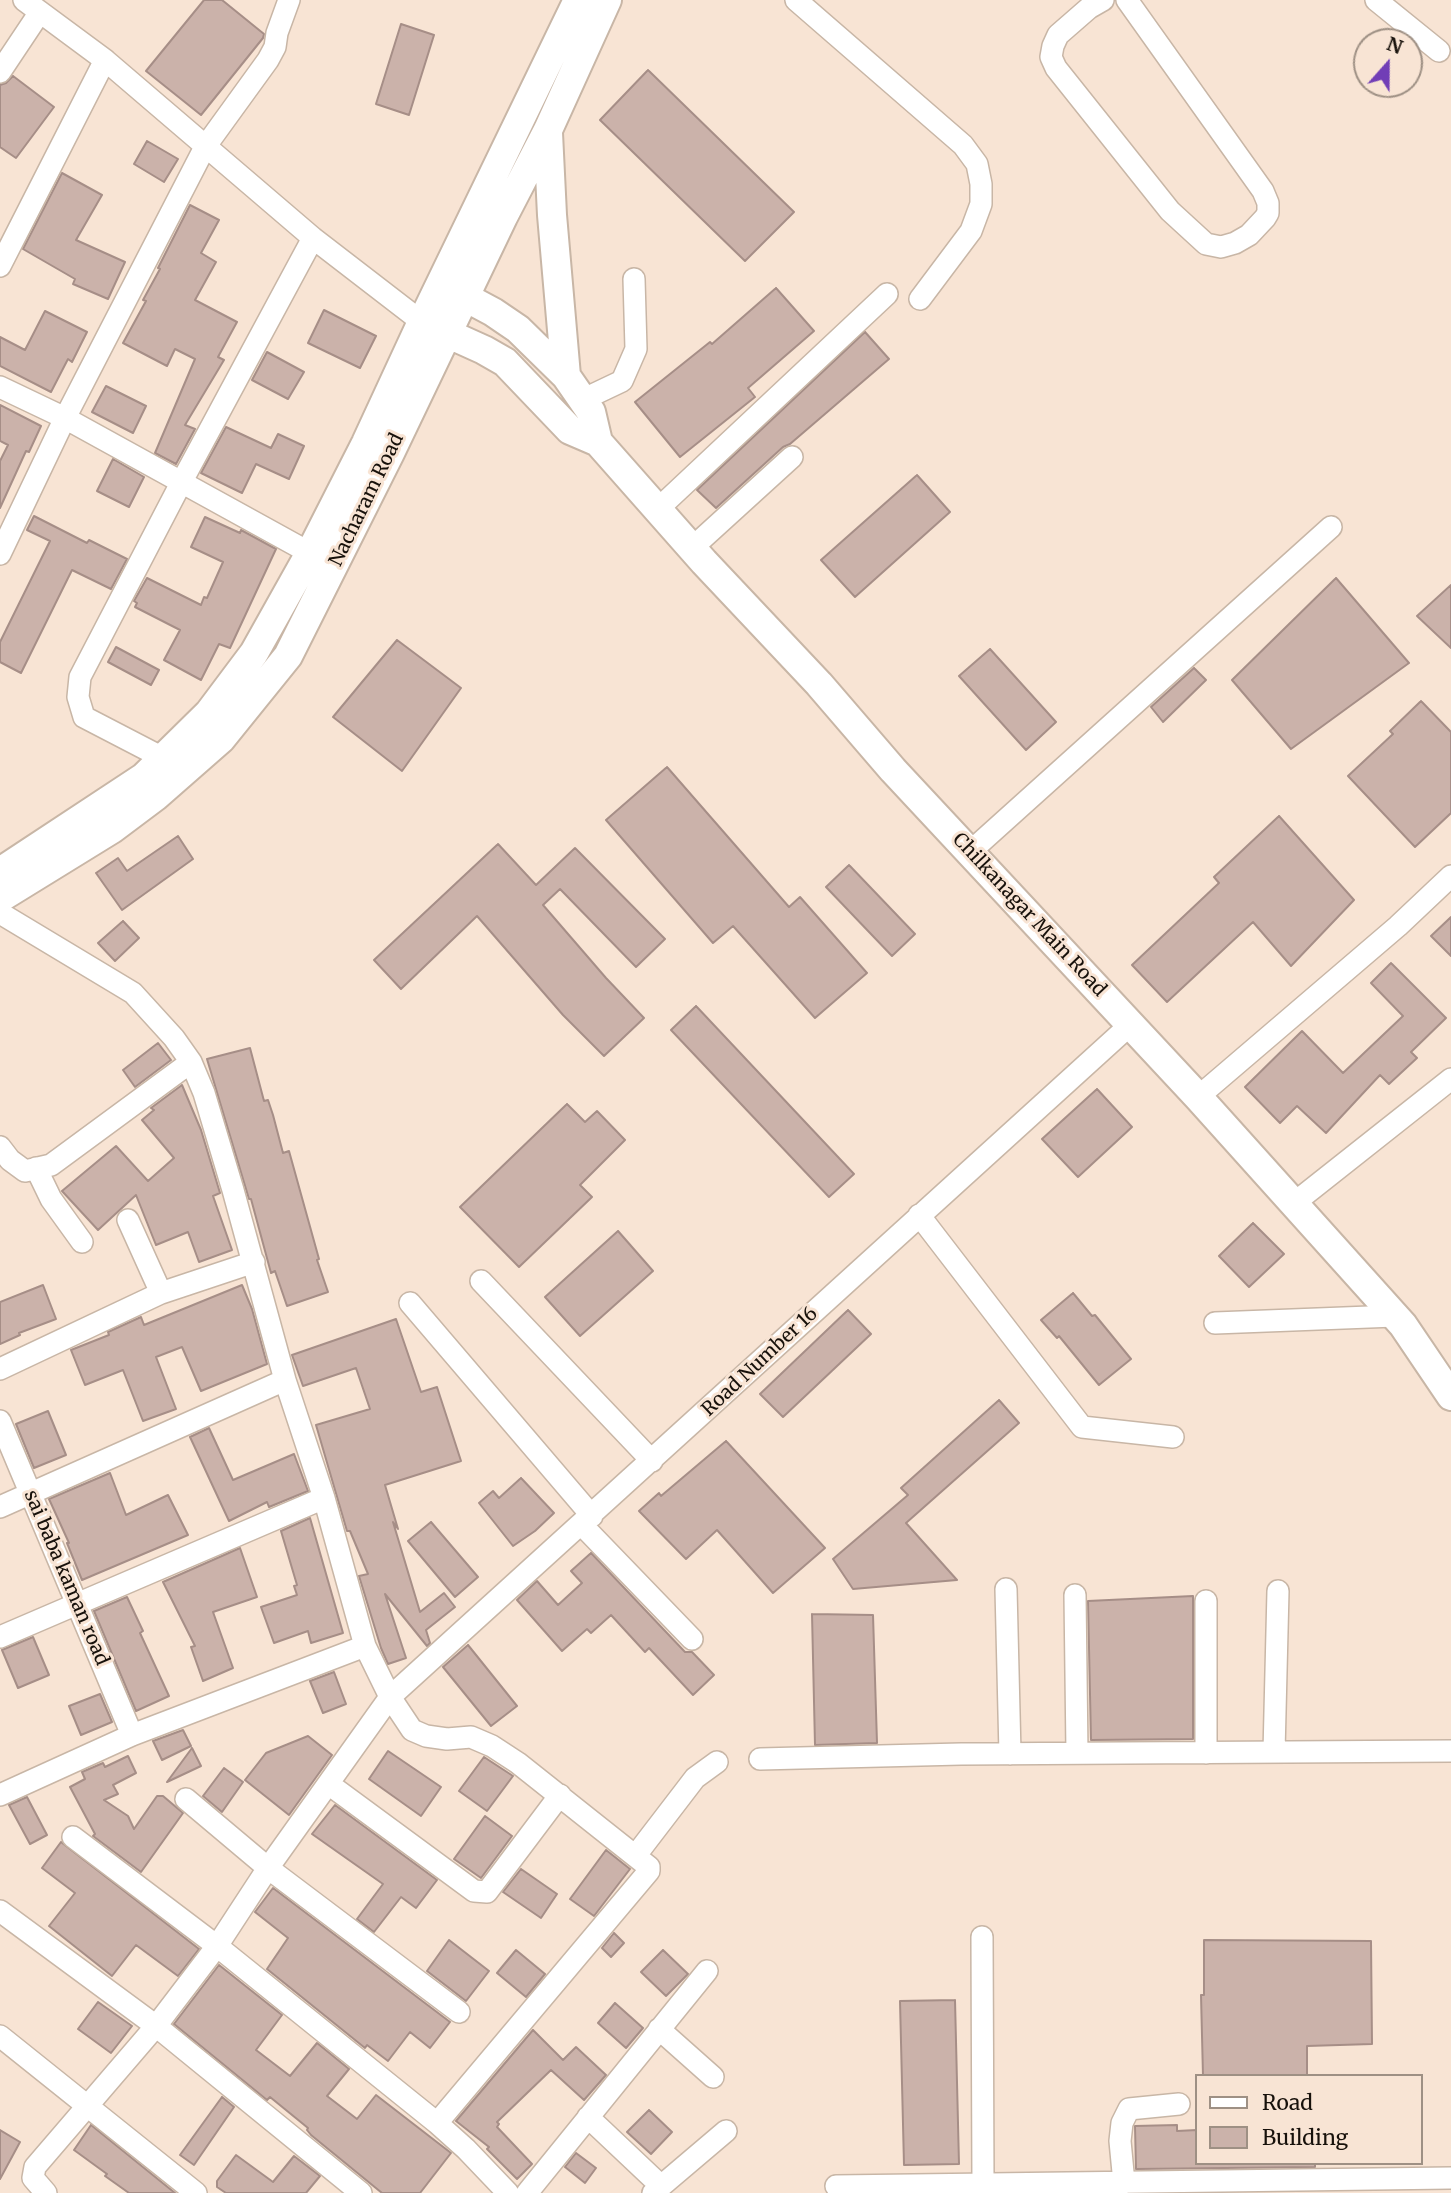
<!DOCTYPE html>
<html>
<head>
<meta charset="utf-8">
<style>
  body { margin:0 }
  #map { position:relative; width:1451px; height:2193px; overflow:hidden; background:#f8e4d4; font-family:Merriweather,serif }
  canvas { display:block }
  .legend { position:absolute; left:1195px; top:2074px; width:228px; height:91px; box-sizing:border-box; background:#f8e4d4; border:2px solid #9e9084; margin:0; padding:9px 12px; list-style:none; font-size:21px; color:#17110b }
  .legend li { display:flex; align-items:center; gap:14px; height:35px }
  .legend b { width:35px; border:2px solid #9e9084 }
  .north { position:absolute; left:1353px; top:28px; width:70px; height:70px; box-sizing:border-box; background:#f8e4d4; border:2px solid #9e9084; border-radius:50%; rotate:21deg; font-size:19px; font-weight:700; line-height:28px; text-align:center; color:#17110b }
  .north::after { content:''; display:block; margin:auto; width:24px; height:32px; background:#713eb6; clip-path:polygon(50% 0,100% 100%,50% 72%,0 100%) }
</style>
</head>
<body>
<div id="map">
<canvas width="1451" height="2193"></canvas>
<ul class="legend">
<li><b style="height:9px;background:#fff"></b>Road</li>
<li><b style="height:19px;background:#cbb2aa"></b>Building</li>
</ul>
<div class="north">N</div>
</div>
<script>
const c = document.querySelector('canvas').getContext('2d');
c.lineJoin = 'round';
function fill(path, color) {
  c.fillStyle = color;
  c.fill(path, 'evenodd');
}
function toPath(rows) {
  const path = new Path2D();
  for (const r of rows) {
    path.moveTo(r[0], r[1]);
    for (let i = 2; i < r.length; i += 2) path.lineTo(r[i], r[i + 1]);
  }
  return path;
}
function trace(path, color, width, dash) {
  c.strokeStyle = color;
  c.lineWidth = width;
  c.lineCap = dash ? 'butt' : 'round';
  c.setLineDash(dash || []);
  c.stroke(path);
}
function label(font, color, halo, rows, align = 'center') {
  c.font = font + ' Merriweather,serif';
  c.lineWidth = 6;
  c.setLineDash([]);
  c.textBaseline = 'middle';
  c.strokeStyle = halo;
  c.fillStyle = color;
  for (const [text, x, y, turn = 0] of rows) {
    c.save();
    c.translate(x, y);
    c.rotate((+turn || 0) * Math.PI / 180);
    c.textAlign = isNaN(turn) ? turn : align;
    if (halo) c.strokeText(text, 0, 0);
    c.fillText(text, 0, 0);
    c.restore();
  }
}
const building = toPath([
  [204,0,222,0,264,34,263,38,201,115,146,71,204,0],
  [401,24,434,35,409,115,376,104,401,24],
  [648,70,794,212,745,261,600,120,648,70],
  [13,76,54,107,16,158,0,147,0,85,6,83,13,76],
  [147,141,178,159,164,182,134,164,147,141],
  [62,173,102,195,76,240,125,262,108,299,73,284,75,279,23,249,62,173],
  [190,205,219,220,201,253,216,262,195,300,237,322,218,357,224,360,185,425,195,429,176,464,155,453,195,359,175,349,167,366,123,343,146,301,143,300,160,269,158,268,190,205],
  [776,288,814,331,748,388,755,397,680,457,635,402,710,342,712,344,776,288],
  [324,310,376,336,360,368,308,343,324,310],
  [45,311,87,332,72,362,68,359,51,392,0,366,0,337,25,350,45,311],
  [865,332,889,359,790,444,783,447,716,508,697,490,865,332],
  [267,352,304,372,288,399,252,380,267,352],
  [106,386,146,406,133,433,92,412,106,386],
  [0,405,41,426,29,452,26,451,0,508,0,461,8,445,0,441,0,405],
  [226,427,271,448,278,434,304,446,289,479,256,464,242,493,201,473,226,427],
  [113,459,144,477,129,507,97,491,113,459],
  [917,475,950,512,855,597,821,560,917,475],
  [34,516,87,543,89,540,127,559,111,589,72,570,21,673,0,662,0,642,50,541,27,530,34,516],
  [205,517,240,533,241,530,276,549,230,648,219,644,201,680,164,660,180,630,135,607,137,603,134,601,147,578,201,605,204,597,207,598,223,562,191,547,205,517],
  [1336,578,1409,663,1291,749,1232,680,1336,578],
  [1451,585,1451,648,1417,616,1451,585],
  [397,640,461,688,402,771,333,717,397,640],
  [116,647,159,670,151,685,108,662,116,647],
  [990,649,1056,722,1026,750,959,676,990,649],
  [1194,668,1206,680,1163,722,1151,707,1194,668],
  [1421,701,1451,732,1451,813,1415,847,1348,776,1393,734,1390,731,1421,701],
  [667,767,789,907,800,897,867,973,815,1018,733,926,713,943,606,820,667,767],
  [1279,816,1354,900,1291,966,1253,922,1167,1002,1132,965,1219,883,1214,877,1279,816],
  [178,836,193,859,122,910,96,873,118,858,127,871,178,836],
  [498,844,536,885,575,848,665,939,636,967,560,889,543,905,606,978,644,1018,604,1056,563,1015,477,916,401,989,374,960,498,844],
  [849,865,915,934,892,956,826,887,849,865],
  [1451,917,1451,956,1431,936,1451,917],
  [123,921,139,938,115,961,98,943,123,921],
  [1391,963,1446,1018,1411,1052,1417,1058,1389,1084,1380,1075,1326,1133,1297,1106,1280,1123,1245,1087,1302,1031,1343,1073,1403,1016,1371,983,1391,963],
  [696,1006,854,1174,829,1197,671,1030,696,1006],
  [158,1043,171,1060,135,1087,123,1070,158,1043],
  [250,1048,264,1101,268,1100,273,1115,283,1153,289,1151,319,1259,317,1260,328,1292,287,1306,275,1271,271,1273,251,1199,249,1199,207,1059,250,1048],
  [182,1085,201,1130,220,1193,213,1196,232,1250,199,1262,188,1232,156,1245,136,1195,98,1230,62,1191,116,1146,148,1181,174,1158,142,1120,154,1110,151,1108,182,1085],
  [1097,1089,1132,1127,1078,1177,1042,1139,1097,1089],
  [567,1104,585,1122,597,1111,625,1140,580,1185,592,1197,519,1267,460,1207,567,1104],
  [1253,1223,1284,1254,1249,1287,1219,1256,1253,1223],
  [618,1231,653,1271,580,1336,545,1297,618,1231],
  [43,1285,56,1319,19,1333,20,1335,0,1344,0,1302,43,1285],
  [242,1285,252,1309,267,1364,201,1391,182,1347,156,1357,176,1409,143,1421,123,1370,85,1385,71,1350,109,1335,108,1332,141,1317,144,1325,242,1285],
  [1073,1293,1092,1316,1095,1315,1131,1359,1099,1385,1059,1336,1057,1338,1041,1320,1073,1293],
  [848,1310,871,1334,783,1417,760,1394,848,1310],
  [396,1319,421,1392,437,1387,461,1461,385,1485,398,1529,393,1522,420,1612,444,1593,455,1607,426,1630,430,1643,427,1646,385,1594,406,1658,388,1664,381,1648,359,1576,368,1574,350,1531,347,1531,316,1425,370,1409,356,1368,303,1386,292,1355,396,1319],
  [999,1400,1019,1423,906,1523,957,1580,853,1589,833,1559,908,1495,901,1488,999,1400],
  [48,1411,66,1455,34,1468,16,1424,48,1411],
  [209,1428,233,1480,294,1454,308,1491,269,1507,267,1502,229,1521,190,1437,209,1428],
  [726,1441,825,1548,773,1593,717,1530,686,1559,639,1511,659,1493,661,1496,726,1441],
  [110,1473,126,1515,168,1495,188,1535,82,1580,67,1543,69,1543,49,1499,110,1473],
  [521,1478,554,1513,535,1531,513,1546,479,1503,493,1491,499,1498,521,1478],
  [310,1518,343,1633,311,1643,308,1631,274,1643,261,1607,297,1595,294,1586,297,1585,281,1531,310,1518],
  [431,1522,478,1577,455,1597,408,1541,431,1522],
  [240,1548,257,1597,213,1612,233,1668,203,1681,191,1647,195,1646,163,1582,240,1548],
  [591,1553,685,1652,692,1652,714,1675,693,1695,649,1648,645,1652,611,1615,591,1633,587,1629,562,1651,517,1600,537,1581,558,1605,582,1583,571,1571,591,1553],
  [1193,1596,1193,1739,1091,1740,1088,1601,1193,1596],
  [127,1597,143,1631,140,1633,169,1696,136,1711,94,1611,127,1597],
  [812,1614,873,1615,877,1743,815,1745,812,1614],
  [33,1637,49,1675,18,1688,2,1650,33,1637],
  [468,1645,517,1706,491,1726,443,1667,468,1645],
  [334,1672,346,1704,323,1713,310,1681,334,1672],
  [100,1694,112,1722,81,1735,69,1706,100,1694],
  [183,1730,191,1746,162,1760,153,1741,183,1730],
  [308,1736,332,1755,289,1815,245,1780,266,1753,308,1736],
  [192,1748,201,1766,167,1782,192,1748],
  [388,1751,441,1787,421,1816,369,1779,388,1751],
  [128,1756,136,1773,113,1785,118,1794,104,1800,128,1816,134,1829,157,1796,163,1796,183,1813,141,1872,93,1836,95,1834,70,1787,85,1779,82,1772,103,1763,105,1767,128,1756],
  [484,1757,513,1776,487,1811,459,1791,484,1757],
  [224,1768,243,1782,222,1812,203,1796,224,1768],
  [27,1797,47,1835,30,1844,9,1805,27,1797],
  [335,1805,437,1880,416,1908,401,1897,374,1932,357,1919,383,1884,312,1834,335,1805],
  [485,1816,512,1836,481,1878,454,1859,485,1816],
  [61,1842,199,1949,178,1976,136,1945,112,1976,49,1926,75,1893,42,1868,61,1842],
  [606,1850,630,1869,594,1916,570,1899,606,1850],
  [521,1869,557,1894,541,1918,503,1892,521,1869],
  [273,1888,450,2022,430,2048,410,2032,388,2061,367,2045,365,2048,267,1969,288,1938,255,1912,273,1888],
  [614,1933,624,1943,611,1957,602,1948,614,1933],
  [449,1940,489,1971,466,2001,427,1971,449,1940],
  [1204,1940,1371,1941,1372,2044,1307,2046,1307,2076,1203,2076,1201,1995,1204,1995,1204,1940],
  [516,1950,545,1974,526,1997,497,1973,516,1950],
  [663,1950,688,1974,666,1996,641,1972,663,1950],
  [219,1965,282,2015,256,2050,290,2076,317,2043,349,2069,327,2096,357,2119,376,2095,451,2153,420,2193,382,2193,311,2135,307,2130,308,2128,270,2097,267,2100,174,2024,219,1965],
  [955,2000,959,2164,904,2165,900,2001,955,2000],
  [98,2002,132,2026,111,2053,78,2029,98,2002],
  [615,2003,643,2028,626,2048,598,2023,615,2003],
  [533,2030,563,2060,576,2047,606,2075,584,2100,551,2070,497,2122,499,2124,497,2127,532,2164,517,2179,487,2149,489,2147,456,2121,533,2030],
  [222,2097,234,2107,194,2165,180,2155,222,2097],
  [649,2110,672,2132,651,2154,627,2132,649,2110],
  [91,2125,175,2193,129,2193,105,2176,107,2174,74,2150,91,2125],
  [1177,2125,1177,2131,1197,2130,1197,2163,1315,2163,1315,2167,1136,2169,1135,2126,1177,2125],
  [0,2130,20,2142,0,2179,0,2130],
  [576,2153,596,2168,585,2183,565,2167,576,2153],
  [236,2155,273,2182,294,2156,320,2176,306,2193,226,2193,217,2187,217,2181,236,2155]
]);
fill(building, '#cbb2aa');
trace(building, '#a68e87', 2);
const minor = toPath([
  [24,0,105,60,313,238,422,322],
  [796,0,963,145,977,164,981,184,981,204,971,231,920,299],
  [1103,0,1089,8,1058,35,1053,46,1051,57,1056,68,1170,211,1206,244,1221,247,1235,243,1249,235,1265,218,1268,213,1268,203,1263,191,1127,0],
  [1376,0,1439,51],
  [0,72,40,12],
  [0,266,105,60],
  [0,387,65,418,310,553],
  [582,400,622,381,636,349,634,279],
  [659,508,887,294],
  [692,548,792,457],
  [0,554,65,418,205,147,268,60,275,47,277,33,289,0],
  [163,758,84,717,78,697,80,677,181,483,313,238],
  [971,851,1331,527],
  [0,913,133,993,174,1038,191,1062,204,1093,233,1190,285,1380,324,1498,365,1646,390,1697,412,1730,426,1736,447,1739,471,1737,492,1746,518,1763,649,1867,649,1871,437,2123],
  [1198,1097,1398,926,1451,876],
  [0,1147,10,1160,25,1171,51,1165,191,1062],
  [36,1168,51,1199,82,1242],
  [1293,1204,1451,1079],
  [919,1215,1082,1427,1173,1437],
  [128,1220,161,1293],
  [481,1281,652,1461],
  [410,1303,592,1516],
  [1215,1323,1395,1316],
  [0,1369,161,1293,254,1262],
  [0,1421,132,1735],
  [0,1507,285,1380],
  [582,1525,692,1639],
  [1006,1589,1010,1754],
  [1075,1595,1077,1753],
  [1206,1601,1206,1753],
  [0,1637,324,1498],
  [1274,1752,1278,1591],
  [760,1759,961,1754,1451,1751],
  [330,1785,474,1891,487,1892,560,1795],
  [0,1795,132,1735,365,1646],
  [186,1799,268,1868,459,2012],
  [73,1837,217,1946,437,2123,466,2149,508,2193],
  [636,1855,695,1778,717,1762],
  [0,1911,156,2026,361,2193],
  [982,1937,983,2184],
  [659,2029,713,2077],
  [0,2036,196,2193],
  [588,2117,661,2186],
  [1124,2183,1120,2141,1122,2123,1129,2109,1179,2104],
  [836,2186,1451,2178],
  [46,2193,33,2178,35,2167,156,2026,217,1946,268,1868,390,1697,1130,1025],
  [527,2193,707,1971],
  [653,2193,726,2131]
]);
const major = toPath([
  [548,133,552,215,566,376],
  [450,289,493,312,518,329,566,376,591,412,598,442],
  [422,322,484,350,505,362,570,430,598,442,704,562,819,684,893,770,1198,1097,1403,1325,1451,1396],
  [0,872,144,777,209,713,254,653,310,553,366,443,422,322,578,0],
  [0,898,112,829,156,796,221,739,288,656,390,453,503,217,548,130,607,0]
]);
trace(minor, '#c8b6a6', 24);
trace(major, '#c8b6a6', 32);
trace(minor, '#fff', 21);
trace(major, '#fff', 28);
label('19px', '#17110b', '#f8e4d4', [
  ["Nacharam Road",367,500,-64],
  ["Chilkanagar Main Road",1029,915,47],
  ["Road Number 16",760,1362,-43],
  ["sai baba kaman road",66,1578,67]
]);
</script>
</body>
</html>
